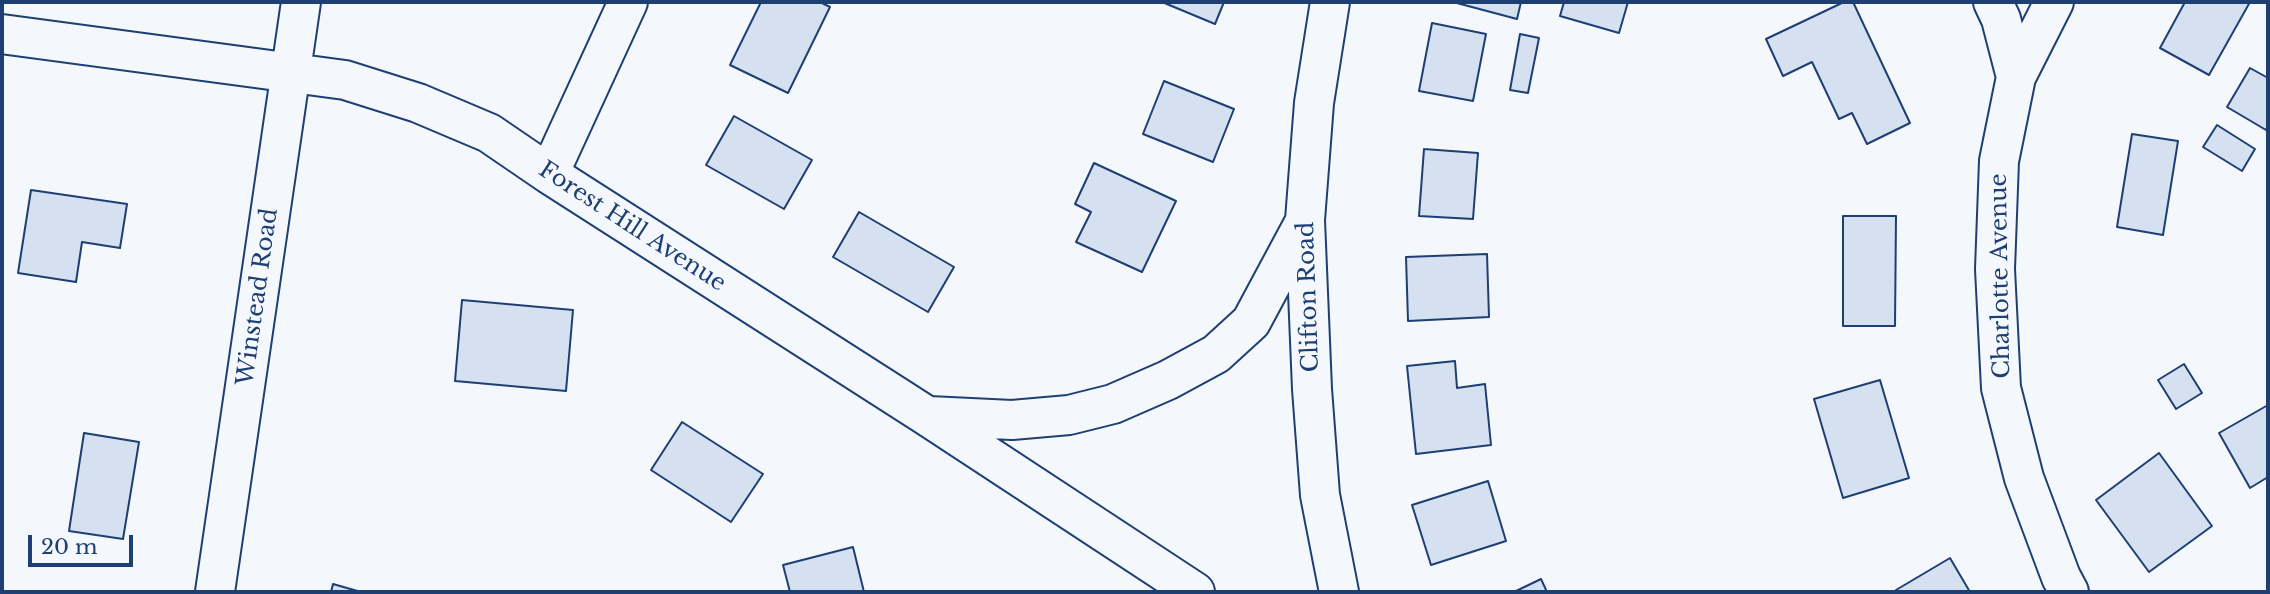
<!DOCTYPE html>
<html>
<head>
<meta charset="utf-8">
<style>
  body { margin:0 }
  #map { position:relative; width:2270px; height:594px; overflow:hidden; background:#f4f7fb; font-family:"Libre Baskerville",serif }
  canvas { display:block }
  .frame { position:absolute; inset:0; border:4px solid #1d3f73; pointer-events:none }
  .scale { position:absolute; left:28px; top:535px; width:105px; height:32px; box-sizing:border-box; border:4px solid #1d3f73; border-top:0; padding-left:9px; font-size:21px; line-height:24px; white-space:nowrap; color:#1d3f73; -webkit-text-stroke:5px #f4f7fb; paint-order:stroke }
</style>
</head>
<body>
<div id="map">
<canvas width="2270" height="594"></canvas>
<div class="frame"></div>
<div class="scale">20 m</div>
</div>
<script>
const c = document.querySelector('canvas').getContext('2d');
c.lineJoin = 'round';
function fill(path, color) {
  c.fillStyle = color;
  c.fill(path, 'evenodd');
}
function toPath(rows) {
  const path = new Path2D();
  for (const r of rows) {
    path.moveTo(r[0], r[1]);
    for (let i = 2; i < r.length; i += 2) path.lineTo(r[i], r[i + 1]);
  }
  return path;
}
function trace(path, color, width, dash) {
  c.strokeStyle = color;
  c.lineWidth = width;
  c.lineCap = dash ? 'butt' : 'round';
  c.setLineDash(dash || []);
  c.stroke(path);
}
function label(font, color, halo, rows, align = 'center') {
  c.font = font + ' "Libre Baskerville",serif';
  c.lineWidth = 5;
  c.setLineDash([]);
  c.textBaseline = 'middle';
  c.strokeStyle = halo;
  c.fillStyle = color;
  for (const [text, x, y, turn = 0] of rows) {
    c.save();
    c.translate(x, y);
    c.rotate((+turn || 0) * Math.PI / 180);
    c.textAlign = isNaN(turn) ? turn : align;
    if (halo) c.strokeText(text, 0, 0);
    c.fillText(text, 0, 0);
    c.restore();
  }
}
const building = toPath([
  [761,2,820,2,830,7,788,93,730,65,761,2],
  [1162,2,1224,2,1215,24,1162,2],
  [1453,2,1521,2,1517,19,1453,2],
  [1564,2,1628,2,1619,33,1560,16,1564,2],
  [1844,2,1853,2,1910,123,1867,144,1852,113,1839,119,1812,62,1783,76,1766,39,1844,2],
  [2185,2,2250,2,2209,75,2160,48,2185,2],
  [1432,23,1486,34,1473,101,1419,91,1432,23],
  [1520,34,1539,38,1528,93,1510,90,1520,34],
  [2250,68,2268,78,2268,125,2266,130,2227,107,2250,68],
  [1164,81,1234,109,1213,162,1143,134,1164,81],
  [734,116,812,160,784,209,706,165,734,116],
  [2217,125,2255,149,2242,171,2203,147,2217,125],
  [2132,134,2178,141,2163,235,2117,227,2132,134],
  [1424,149,1478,153,1473,219,1419,216,1424,149],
  [1094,163,1176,201,1142,272,1076,242,1091,212,1075,204,1094,163],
  [31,190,127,204,120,248,82,242,76,282,18,273,31,190],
  [859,212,954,267,928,312,833,257,859,212],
  [1843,216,1896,216,1895,326,1843,326,1843,216],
  [1487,254,1489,317,1408,321,1406,257,1487,254],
  [462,300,573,310,566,391,455,381,462,300],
  [1455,361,1457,388,1485,384,1491,445,1416,454,1407,366,1455,361],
  [2184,364,2202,393,2176,409,2158,380,2184,364],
  [1880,380,1909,478,1843,498,1814,399,1880,380],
  [2268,405,2268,477,2250,488,2219,433,2268,405],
  [682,422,763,474,731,522,651,470,682,422],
  [84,433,139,442,123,539,69,531,84,433],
  [2159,453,2212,526,2149,572,2096,500,2159,453],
  [1488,481,1506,541,1431,565,1412,505,1488,481],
  [853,547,864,592,790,592,783,565,853,547],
  [1950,558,1970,592,1898,592,1896,590,1950,558],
  [1541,579,1547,592,1514,592,1541,579],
  [333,584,361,592,331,592,333,584]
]);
fill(building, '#d5e0f0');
trace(building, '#1d3f73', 2);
const minor = toPath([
  [1330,2,1314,103,1305,220,1312,389,1320,495,1339,592],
  [1993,2,2001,19,2016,77],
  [2054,2,2016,77,1999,161,1995,269,2001,388,2024,478,2061,577,2069,592],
  [2,34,345,80,418,103,489,133,549,174,927,416,1195,592],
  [549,174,628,2],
  [929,416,1012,420,1069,415,1113,404,1168,380,1216,354,1251,322,1303,225],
  [215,592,301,2]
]);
trace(minor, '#1d3f73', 42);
trace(minor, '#f4f7fb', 38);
label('23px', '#1d3f73', '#f4f7fb', [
  ["Forest Hill Avenue",632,227,33],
  ["Charlotte Avenue",2001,276,-91],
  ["Winstead Road",258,297,-82],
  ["Clifton Road",1309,297,-92]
]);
</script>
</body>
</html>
